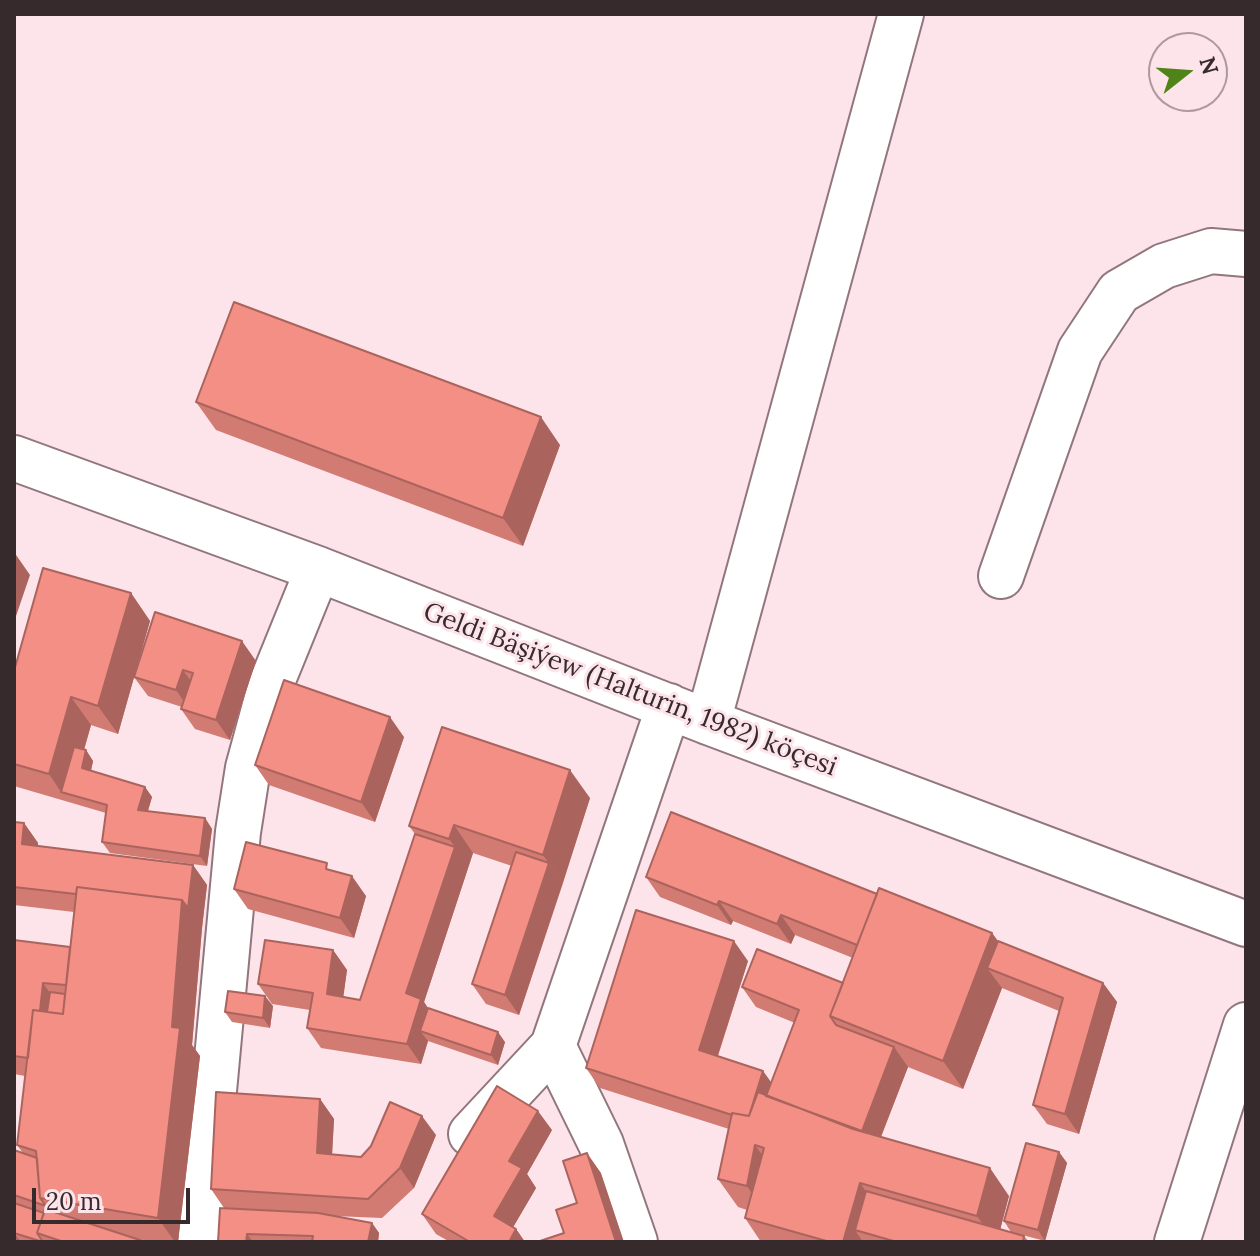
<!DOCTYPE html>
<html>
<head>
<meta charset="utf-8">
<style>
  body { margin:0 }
  #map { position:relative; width:1260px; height:1256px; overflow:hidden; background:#fde3ea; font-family:Lora,serif }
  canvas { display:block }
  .frame { position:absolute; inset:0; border:16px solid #362a2d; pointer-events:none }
  .north { position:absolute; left:1148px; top:32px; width:80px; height:80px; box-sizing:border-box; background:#fde3ea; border:2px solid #ad999e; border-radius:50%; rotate:73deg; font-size:22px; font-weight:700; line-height:32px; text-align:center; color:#362a2d }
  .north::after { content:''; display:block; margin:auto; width:28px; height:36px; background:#518418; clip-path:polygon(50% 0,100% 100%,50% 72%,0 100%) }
  .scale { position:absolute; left:32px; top:1188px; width:158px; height:36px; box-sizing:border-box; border:4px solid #362a2d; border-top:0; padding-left:10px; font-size:24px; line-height:28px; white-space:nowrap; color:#362a2d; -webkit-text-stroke:6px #fde3ea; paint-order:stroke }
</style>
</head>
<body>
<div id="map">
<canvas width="1260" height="1256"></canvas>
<div class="frame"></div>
<div class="north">N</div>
<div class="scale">20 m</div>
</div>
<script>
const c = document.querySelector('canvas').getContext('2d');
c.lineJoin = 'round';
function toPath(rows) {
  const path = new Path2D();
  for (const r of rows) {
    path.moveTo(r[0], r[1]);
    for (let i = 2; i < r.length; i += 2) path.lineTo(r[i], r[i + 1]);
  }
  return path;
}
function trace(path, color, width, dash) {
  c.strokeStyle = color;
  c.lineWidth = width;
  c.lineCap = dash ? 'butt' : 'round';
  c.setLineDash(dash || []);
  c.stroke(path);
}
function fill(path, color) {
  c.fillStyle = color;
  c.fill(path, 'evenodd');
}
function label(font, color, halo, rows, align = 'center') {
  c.font = font + ' Lora,serif';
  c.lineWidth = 6;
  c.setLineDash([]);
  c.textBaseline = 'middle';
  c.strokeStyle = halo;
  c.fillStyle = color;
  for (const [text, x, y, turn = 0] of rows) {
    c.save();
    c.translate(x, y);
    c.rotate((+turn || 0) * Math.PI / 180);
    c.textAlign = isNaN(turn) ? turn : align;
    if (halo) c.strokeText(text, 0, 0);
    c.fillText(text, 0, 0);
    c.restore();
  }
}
const minor = toPath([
  [14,458,318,569,708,722,1246,924],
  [1001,576,1080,351,1119,292,1164,266,1211,251,1246,254],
  [708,722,901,14],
  [471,1134,553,1046],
  [200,1242,238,832,248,768,270,687,318,569],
  [635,1242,601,1144,553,1046,669,706],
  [1177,1242,1246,1025]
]);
trace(minor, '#92767e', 48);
trace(minor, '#fff', 44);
fill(toPath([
  [196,402,560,445,523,546,216,430],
  [131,593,150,621,138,663,256,661,230,740,195,729,181,709,182,707,148,696,134,677,118,734,91,725,84,750,86,750,93,761,91,771,145,787,152,797,148,811,205,818,212,829,207,866,110,853,102,842,106,813,14,786,14,671],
  [404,737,375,822,269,785,255,765],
  [590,798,519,1015,486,1004,472,984,512,866,473,853,424,1002,428,1008,505,1042,498,1065,428,1041,421,1064,321,1048,307,1028,310,1010,272,1004,258,984,333,950,347,970,343,997,360,1000,415,834,409,826],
  [14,822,24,823,38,843,38,846,193,865,207,885,202,928,192,1045,200,1056,178,1242,154,1242,138,1239,146,1242,14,1242,14,1150,23,1153,17,1145,25,1076,14,1074,14,940,70,947,74,912,14,905],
  [332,870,366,896,354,938,248,909,234,889],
  [646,877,877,894,992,933,998,941,1103,983,1117,1002,1079,1134,1047,1124,1033,1105,1059,1011,1002,988,963,1089,908,1067,881,1137,1009,1196,1000,1229,1024,1236,1029,1242,761,1242,745,1218,747,1210,738,1207,718,1179,729,1129,600,1088,586,1068,748,961,718,1056,763,1071,771,1082,795,1023,756,1007,742,987,843,983,853,958,795,935,791,944,733,921,731,925,660,897],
  [273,1006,270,1028,232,1022,225,1012],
  [320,1099,334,1119,332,1155,361,1157,436,1135,414,1188,382,1218,335,1216,372,1223,379,1233,378,1242,218,1242,224,1208,211,1189],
  [552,1130,527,1174,536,1188,513,1227,516,1229,525,1242,450,1242,436,1234,422,1214],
  [1059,1152,1067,1163,1045,1241,1011,1232,1004,1221]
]), '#d17b72');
fill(toPath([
  [541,417,560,445,523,546,503,518],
  [14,552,30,575,14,622],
  [131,593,150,621,118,734,98,706],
  [242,641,256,661,230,740,216,720],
  [183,670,197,690,190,710,176,690],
  [71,697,91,725,71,795,61,792,49,774],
  [390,717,404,737,375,822,361,802],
  [86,750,93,761,89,779,82,768],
  [570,770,590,798,563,883,543,855],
  [145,787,152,797,145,820,138,810],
  [205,818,212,829,207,866,200,856],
  [24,823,38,843,36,864,22,844],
  [454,825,473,853,424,1002,435,1019,420,1031,428,1041,421,1064,407,1044,406,993,455,847,449,839],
  [549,863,563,883,519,1015,505,995],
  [193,865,207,885,202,928,192,1045,200,1056,178,1242,175,1242,158,1218,182,900],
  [352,876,366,896,354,938,340,918],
  [719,901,733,921,731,925,717,905],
  [781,915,795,935,791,944,777,924],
  [992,933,1012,961,987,968,1002,988,963,1089,943,1061],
  [734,941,748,961,713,1070,699,1050],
  [333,950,347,970,341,1014,327,994],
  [43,983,57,1003,34,1058],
  [1103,983,1117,1002,1079,1134,1065,1114],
  [265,996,273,1006,270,1028,263,1018],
  [498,1032,505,1042,498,1065,491,1055],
  [894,1047,908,1067,873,1157,859,1137],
  [763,1071,777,1091,748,1120],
  [320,1099,334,1119,331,1173,317,1153],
  [538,1111,552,1130,527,1174,536,1188,508,1236,494,1216,509,1161],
  [422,1116,436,1135,414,1188,400,1168],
  [755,1145,775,1173,766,1214,747,1186],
  [1059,1152,1067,1163,1045,1241,1038,1230],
  [587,1153,601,1173,624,1242,616,1242],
  [990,1168,1009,1196,997,1242,995,1242,977,1216],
  [860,1183,880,1211,855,1230,863,1242,843,1242],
  [372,1223,379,1233,378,1242,368,1242],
  [516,1229,525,1242,509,1242],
  [14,1233,21,1242,14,1242],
  [247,1234,253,1242,246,1242]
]), '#aa645d');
const building = toPath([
  [234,302,541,417,503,518,196,402,234,302],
  [43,568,131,593,98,706,71,697,49,774,14,764,14,671,43,568],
  [155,612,242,641,216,720,181,709,193,673,183,670,176,690,134,677,155,612],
  [284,680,390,717,361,802,255,765,284,680],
  [442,727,570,770,543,855,454,825,449,839,409,826,442,727],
  [74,747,86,750,82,768,145,787,138,810,205,818,200,856,102,842,107,805,61,792,74,747],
  [671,812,877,894,857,945,781,915,777,924,719,901,717,905,646,877,671,812],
  [14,822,24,823,22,844,193,865,188,908,182,900,77,887,76,894,14,887,14,822],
  [415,834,455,847,406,993,421,999,407,1044,307,1028,313,993,258,984,265,940,333,950,327,994,360,1000,415,834],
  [246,842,327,863,326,869,352,876,340,918,234,889,246,842],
  [516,852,549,863,505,995,472,984,516,852],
  [77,887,182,900,172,1027,180,1028,158,1218,40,1198,36,1151,17,1145,33,1010,63,1014,77,887],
  [879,888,992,933,943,1061,830,1016,879,888],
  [636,910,734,941,699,1050,763,1071,749,1116,732,1113,732,1115,586,1068,636,910],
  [14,940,70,947,66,985,43,983,40,1011,33,1010,28,1058,14,1056,14,940],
  [998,941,1103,983,1065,1114,1033,1105,1063,998,987,968,998,941],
  [757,949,843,983,830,1016,836,1025,894,1047,862,1131,766,1096,799,1010,742,987,757,949],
  [228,991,265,996,263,1018,225,1012,228,991],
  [50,992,65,994,63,1014,47,1012,50,992],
  [428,1008,498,1032,491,1055,420,1031,428,1008],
  [497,1086,538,1111,509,1161,522,1168,494,1216,516,1229,509,1242,470,1242,422,1214,497,1086],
  [216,1092,320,1099,317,1153,361,1157,371,1146,390,1102,422,1116,400,1168,368,1199,211,1189,216,1092],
  [758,1092,853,1129,990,1168,977,1216,860,1183,843,1242,830,1242,745,1218,764,1148,755,1145,747,1186,718,1179,732,1113,749,1116,758,1092],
  [1026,1143,1059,1152,1038,1230,1004,1221,1026,1143],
  [14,1150,37,1158,40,1198,46,1206,14,1195,14,1150],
  [587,1153,616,1242,537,1242,564,1233,556,1210,577,1203,563,1161,587,1153],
  [866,1191,1024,1236,1023,1242,897,1242,855,1230,866,1191],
  [14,1203,44,1213,37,1233,43,1242,14,1233,14,1235,14,1203],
  [220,1208,318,1213,372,1223,368,1242,312,1242,313,1236,247,1234,246,1242,218,1242,220,1208],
  [45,1209,146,1242,64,1242,37,1233,45,1209]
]);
fill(building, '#f38f85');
trace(building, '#aa645d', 2);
label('26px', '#362a2d', '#fde3ea', [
  ["Geldi Bäşiýew (Halturin, 1982) köçesi",630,690,21]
]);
</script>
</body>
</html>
